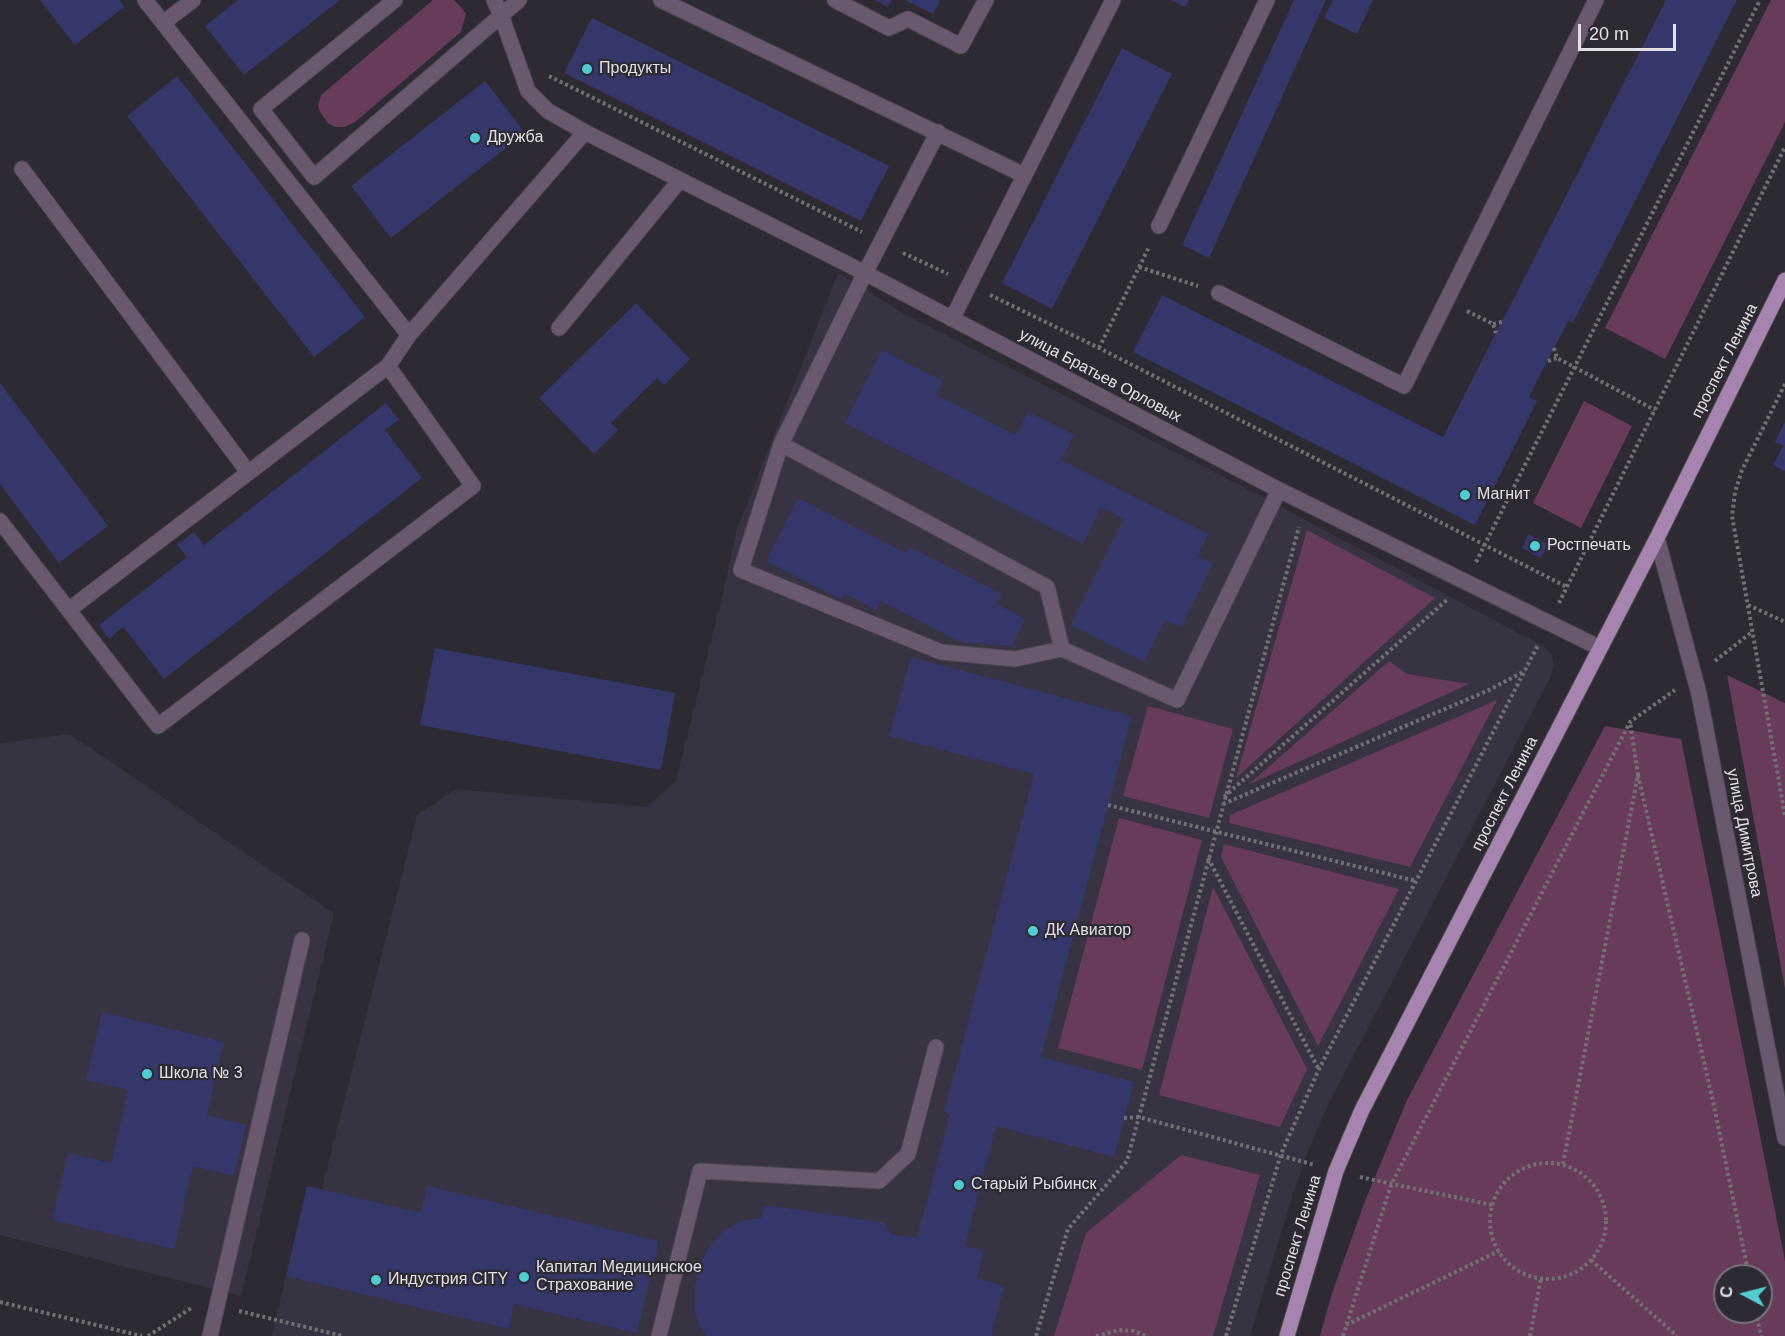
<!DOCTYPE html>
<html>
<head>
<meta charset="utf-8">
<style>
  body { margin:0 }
  #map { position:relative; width:1785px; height:1336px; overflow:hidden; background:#2d2a34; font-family:Arial,sans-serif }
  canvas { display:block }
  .north { position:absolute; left:1713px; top:1264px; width:60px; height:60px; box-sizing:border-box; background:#2d2a34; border:2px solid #75737b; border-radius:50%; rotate:277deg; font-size:16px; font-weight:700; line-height:24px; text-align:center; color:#e2e0e6 }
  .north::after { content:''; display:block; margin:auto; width:21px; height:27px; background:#51ccd2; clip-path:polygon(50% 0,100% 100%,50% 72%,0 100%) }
  .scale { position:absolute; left:1578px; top:24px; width:98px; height:27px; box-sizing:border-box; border:3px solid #e2e0e6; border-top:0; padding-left:8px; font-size:18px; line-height:21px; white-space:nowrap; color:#e2e0e6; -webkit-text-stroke:4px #2d2a34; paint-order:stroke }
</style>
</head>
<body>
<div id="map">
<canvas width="1785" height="1336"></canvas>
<div class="north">С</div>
<div class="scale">20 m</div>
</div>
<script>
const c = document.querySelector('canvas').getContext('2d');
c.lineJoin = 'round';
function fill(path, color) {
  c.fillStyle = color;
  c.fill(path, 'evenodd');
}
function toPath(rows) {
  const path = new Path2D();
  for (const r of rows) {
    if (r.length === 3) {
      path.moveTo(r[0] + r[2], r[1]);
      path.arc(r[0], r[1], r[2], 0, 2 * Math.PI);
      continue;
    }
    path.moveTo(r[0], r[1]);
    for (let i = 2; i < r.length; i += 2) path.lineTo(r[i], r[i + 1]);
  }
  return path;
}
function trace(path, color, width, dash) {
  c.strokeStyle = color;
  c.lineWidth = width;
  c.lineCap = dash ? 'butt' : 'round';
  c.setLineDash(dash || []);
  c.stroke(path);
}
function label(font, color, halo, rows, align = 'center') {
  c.font = font + ' Arial,sans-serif';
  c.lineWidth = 4.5;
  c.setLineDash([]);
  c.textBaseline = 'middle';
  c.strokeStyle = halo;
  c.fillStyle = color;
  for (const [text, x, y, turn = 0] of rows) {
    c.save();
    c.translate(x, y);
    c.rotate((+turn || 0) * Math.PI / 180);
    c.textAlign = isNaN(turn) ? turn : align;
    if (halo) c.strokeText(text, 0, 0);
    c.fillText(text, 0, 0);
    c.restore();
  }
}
fill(toPath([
  [838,273,901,312,1243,487,1545,647,1552,655,1554,666,1550,678,1327,1107,1308,1151,1292,1197,1250,1336,272,1336,307,1186,322,1189,417,815,456,789,646,807,676,781,722,598,737,529],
  [69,734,334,913,241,1296,0,1235,0,743]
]), '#373342');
fill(toPath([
  [433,0,454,0,461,7,466,14,461,32,355,122,345,127,335,127,328,123,320,112,318,105,321,95],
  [1771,0,1785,0,1785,122,1665,359,1605,328],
  [1584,401,1632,426,1581,528,1533,503],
  [1307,530,1435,598,1236,778],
  [1389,661,1407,674,1469,684,1248,785],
  [1727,675,1785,703,1785,989],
  [1497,700,1410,867,1229,823,1230,815],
  [1148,706,1233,729,1209,818,1123,796],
  [1605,726,1681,739,1785,1261,1785,1336,1320,1336,1332,1293,1365,1201,1407,1100],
  [1725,1276,1761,1276,1761,1312,1725,1312],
  [1119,818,1202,840,1142,1070,1058,1048],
  [1224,844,1399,889,1318,1046,1221,857],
  [1213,887,1307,1069,1280,1127,1159,1095],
  [1181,1155,1260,1175,1213,1336,1054,1336,1086,1233]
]), '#673b59');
fill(toPath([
  [40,0,119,0,124,7,75,45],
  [238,0,340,0,244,75,205,26],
  [875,0,892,0,888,7],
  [905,0,941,0,933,14],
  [1170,0,1189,0,1186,7],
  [1294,0,1326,0,1209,258,1182,245],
  [1333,0,1373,0,1357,34,1324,18],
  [1666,0,1737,0,1573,323,1568,321,1529,397,1537,401,1475,525,1133,352,1162,295,1443,437],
  [592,18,889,166,861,221,564,73],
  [1122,48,1172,74,1052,309,1002,283],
  [177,76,365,317,314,357,127,116],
  [485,81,525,133,391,238,351,186],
  [636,303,690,359,664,385,657,378,611,423,618,430,594,454,539,398],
  [882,350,943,381,937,395,1016,435,1028,412,1074,435,1061,460,1208,534,1198,556,1213,564,1181,627,1165,620,1144,662,1071,625,1124,519,1101,507,1083,544,845,423],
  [0,383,108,526,59,563,0,484],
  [386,403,399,420,385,430,422,478,164,679,123,627,109,639,99,625,187,557,177,545,194,532,204,545],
  [1785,422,1785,471,1773,465,1783,446,1775,442],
  [798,498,906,553,910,547,1002,594,997,604,1025,619,1012,646,960,642,881,601,876,610,845,594,842,600,766,561],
  [1528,534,1548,544,1541,558,1522,548],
  [435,648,675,693,661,770,420,725],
  [911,657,1132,716,1041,1057,1134,1082,1114,1157,996,1126,965,1246,984,1251,977,1278,1004,1286,991,1336,707,1336,699,1325,694,1308,695,1285,700,1264,709,1247,726,1229,745,1220,761,1218,765,1205,885,1223,891,1234,917,1238,950,1114,944,1112,1034,774,889,736],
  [102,1012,224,1042,207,1115,246,1125,234,1176,193,1166,174,1249,52,1220,68,1153,111,1163,128,1090,86,1080],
  [307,1186,421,1213,427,1186,659,1241,637,1333,514,1304,509,1329,286,1276]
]), '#353669');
const minor = toPath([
  [145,0,409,335],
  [395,0,261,109,314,177,519,0],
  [494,0,501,15,528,91,548,111,585,132,865,273,1279,490,1600,648],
  [661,0,1024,175],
  [835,0,889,28,908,19,961,46,986,0],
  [163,23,193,0],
  [938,132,865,273,781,444,1047,587,1062,649,1177,700,1279,490],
  [22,169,248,472],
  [1159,226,1267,0],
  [1219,293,1404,386,1596,0],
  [952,319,1113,0],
  [559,328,680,180],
  [781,444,741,570,941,652,1015,659,1062,649],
  [0,521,158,726,473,486,388,366],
  [1657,538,1699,694,1785,1138],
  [70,609,388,366,409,335,585,132],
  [210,1336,302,940],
  [659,1336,700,1171,879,1181,908,1154,936,1047]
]);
const major = toPath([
  [1287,1336,1336,1171,1362,1110,1657,538,1785,280]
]);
trace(minor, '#4a4750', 17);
trace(major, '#4a4750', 17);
trace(toPath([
  [549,76,862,232],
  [903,253,948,274],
  [1139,267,1198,286],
  [990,295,1099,348,1567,587],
  [1467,311,1493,324,1496,333],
  [1493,324,1502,322],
  [1099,348,1149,247],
  [1554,348,1557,358,1655,410],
  [1548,361,1557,358],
  [1785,384,1742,470,1735,492,1732,516,1785,816],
  [1476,562,1760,0],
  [1559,603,1785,147],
  [1748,605,1785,622],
  [1715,661,1752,632],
  [1638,775,1714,1106,1749,1276],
  [1224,797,1448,599],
  [1223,804,1487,691,1523,672],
  [1108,805,1416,881],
  [1208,858,1318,1068],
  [1124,1118,1139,1117,1315,1165],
  [1548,1221,58],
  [1563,1164,1638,775,1630,722],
  [1360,1177,1492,1205],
  [1591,1260,1677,1336],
  [0,1302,142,1336],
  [239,1311,343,1336],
  [1756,1312,1761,1336],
  [1346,1325,1499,1251],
  [148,1336,193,1307],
  [1036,1336,1068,1229,1127,1161,1299,527],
  [1096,1336,1119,1330,1134,1331,1146,1336],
  [1226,1336,1281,1154,1319,1069,1538,645],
  [1343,1336,1391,1185,1630,722,1675,690],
  [1530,1336,1541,1278]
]), '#726f77', 4, [3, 3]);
trace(minor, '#6a596e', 15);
trace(major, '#a784af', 15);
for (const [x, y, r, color] of [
  [587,69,6,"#51ccd2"],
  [475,138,6,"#51ccd2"],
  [1465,495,6,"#51ccd2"],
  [1535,546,6,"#51ccd2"],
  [1033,931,6,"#51ccd2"],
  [147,1074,6,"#51ccd2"],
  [959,1185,6,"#51ccd2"],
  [524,1277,6,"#51ccd2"],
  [376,1280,6,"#51ccd2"]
]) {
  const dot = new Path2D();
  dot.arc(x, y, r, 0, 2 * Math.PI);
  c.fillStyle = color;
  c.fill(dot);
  trace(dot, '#2d2a34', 2);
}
label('16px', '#e2e0e6', '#2d2a34', [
  ["Продукты",599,69],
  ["Дружба",487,138],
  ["Магнит",1477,495],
  ["Ростпечать",1547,546],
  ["ДК Авиатор",1045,931],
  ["Школа № 3",159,1074],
  ["Старый Рыбинск",971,1185],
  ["Капитал Медицинское",536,1268],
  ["Страхование",536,1286],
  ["Индустрия CITY",388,1280]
], 'left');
label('16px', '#e2e0e6', '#2d2a34', [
  ["проспект Ленина",1725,361,-63],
  ["улица Братьев Орловых",1100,376,28],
  ["проспект Ленина",1505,794,-63],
  ["улица Димитрова",1744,833,79],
  ["проспект Ленина",1298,1236,-73]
]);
</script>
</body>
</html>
